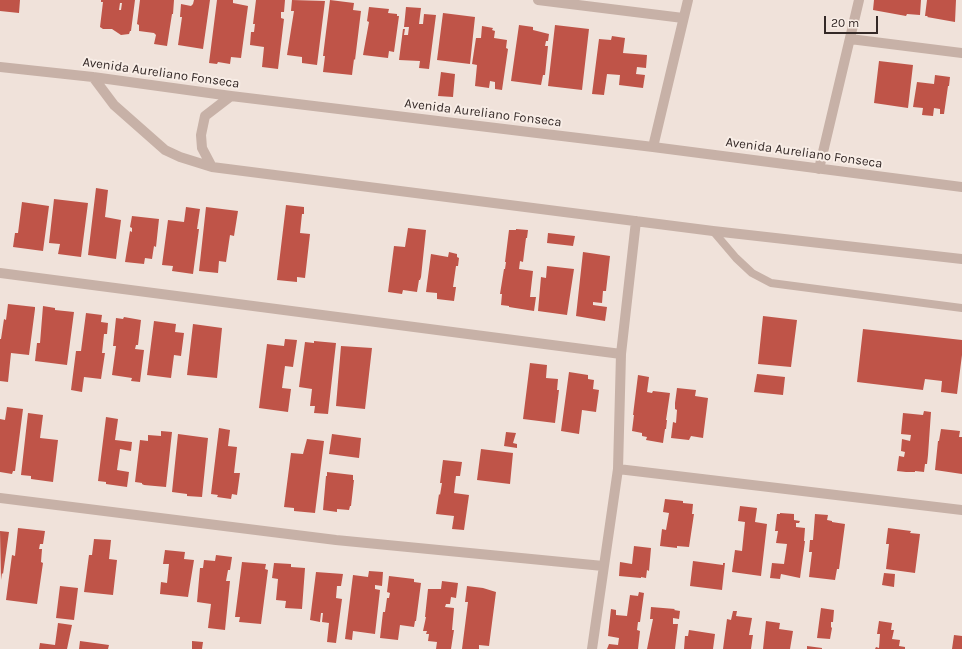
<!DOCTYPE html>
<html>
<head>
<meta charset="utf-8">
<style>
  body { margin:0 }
  #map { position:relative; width:962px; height:649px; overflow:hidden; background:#f0e2da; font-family:Karla,sans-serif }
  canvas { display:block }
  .scale { position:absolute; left:824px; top:16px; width:54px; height:18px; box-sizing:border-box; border:2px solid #342927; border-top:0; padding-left:5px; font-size:12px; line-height:14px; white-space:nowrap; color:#342927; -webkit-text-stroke:3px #f8ede6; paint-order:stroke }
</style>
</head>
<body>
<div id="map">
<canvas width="962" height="649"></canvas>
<div class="scale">20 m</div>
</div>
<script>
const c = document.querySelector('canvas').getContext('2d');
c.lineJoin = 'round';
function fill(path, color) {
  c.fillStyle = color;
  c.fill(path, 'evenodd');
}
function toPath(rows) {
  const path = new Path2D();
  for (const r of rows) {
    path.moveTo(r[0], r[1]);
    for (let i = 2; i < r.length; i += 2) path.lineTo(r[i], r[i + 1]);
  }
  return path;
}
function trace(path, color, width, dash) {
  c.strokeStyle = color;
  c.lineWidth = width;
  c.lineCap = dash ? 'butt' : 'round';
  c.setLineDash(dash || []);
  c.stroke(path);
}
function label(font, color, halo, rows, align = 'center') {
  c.font = font + ' Karla,sans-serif';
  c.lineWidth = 4;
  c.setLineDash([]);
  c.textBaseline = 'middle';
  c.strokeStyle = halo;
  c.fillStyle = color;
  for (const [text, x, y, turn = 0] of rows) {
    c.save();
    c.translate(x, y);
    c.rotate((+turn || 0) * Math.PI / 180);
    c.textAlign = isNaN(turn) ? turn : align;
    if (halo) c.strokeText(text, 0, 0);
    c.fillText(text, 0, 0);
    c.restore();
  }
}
fill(toPath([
  [0,0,20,0,19,13,0,11],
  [101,0,135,0,131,31,130,31,129,34,121,35,112,29,103,29,100,27,103,2,101,2],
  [120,3,122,3,121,10,119,10],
  [140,0,174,0,173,14,172,14,167,46,154,44,156,35,154,33,139,31,139,25,137,24],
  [194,0,210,0,203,49,178,45,182,17,180,17,181,4,191,6,193,4],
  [217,0,233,0,233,3,248,6,241,58,231,57,230,64,218,62,217,64,209,63],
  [256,0,285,0,284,12,281,12,281,18,284,19,278,69,262,67,264,47,250,45,251,32,254,32,255,24,253,24],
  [292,0,325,1,317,65,302,63,302,57,287,55,294,11,291,11],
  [330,0,354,3,353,10,361,11,355,60,354,59,352,75,323,72,325,56,323,56],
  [874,0,921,0,920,15,907,14,906,16,873,10],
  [927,0,956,0,955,22,927,17,928,16,925,16],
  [369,7,389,9,388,13,397,14,397,16,399,16,394,52,389,51,388,58,363,55,369,22,367,21],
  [406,7,421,8,419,24,423,24,424,14,436,15,429,69,419,68,420,61,399,60,403,29,405,29,404,35,408,35,409,27,404,27],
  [443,13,475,17,470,64,437,60],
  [519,25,533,27,533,30,549,34,548,41,546,41,545,46,548,46,545,75,543,75,541,85,511,81],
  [555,25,589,29,582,90,548,86],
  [482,26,493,28,492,30,495,31,494,38,507,40,506,48,508,49,502,90,495,89,495,82,490,81,489,88,475,86,477,65,472,64,476,38,481,38],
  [612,36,625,38,623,53,647,55,646,68,637,67,636,74,645,75,643,88,619,85,620,75,607,74,604,95,592,94,599,39,611,40],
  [879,61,913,65,908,108,874,103],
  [441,72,455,74,453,97,438,96],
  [935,75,950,77,949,86,948,86,944,114,940,114,940,109,934,108,933,116,922,115,923,108,913,107,917,82,934,84],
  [96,188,108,190,105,217,121,220,116,259,88,255],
  [54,199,88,203,81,257,58,254,60,244,49,243],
  [22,202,49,206,43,251,13,247,15,233,18,233],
  [286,205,304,207,304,214,302,214,300,233,310,234,305,278,297,277,297,282,277,280],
  [186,207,200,209,197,229,199,229,193,274,172,271,173,266,162,265,168,220,184,222],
  [206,207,238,211,234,236,230,235,226,262,219,261,218,273,199,271],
  [132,216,159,219,156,247,154,246,152,259,145,258,144,264,125,262,130,231,132,232,132,228,130,227],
  [408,228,426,230,421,277,420,280,419,280,417,292,403,290,402,294,388,292,394,246,405,247],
  [516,229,528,230,527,238,526,238,523,262,520,261,519,269,533,271,530,297,536,297,534,311,509,307,509,306,501,305,502,294,500,294,504,269,505,269,506,262,505,262,509,230,516,230],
  [548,233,575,236,573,246,547,243],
  [449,252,457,254,457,257,459,258,458,266,456,266,453,287,456,287,454,301,437,299,437,293,426,292,431,254,448,257],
  [583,252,610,256,606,291,603,291,602,303,593,302,593,305,607,307,605,321,576,316],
  [547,266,574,269,567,315,538,311,541,277,546,278],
  [8,304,35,307,35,309,29,355,11,353,8,382,0,381,0,339,1,339,4,319,6,320],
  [43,306,55,308,55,310,74,312,67,365,35,361,37,343,40,343],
  [86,313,102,315,101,322,108,323,107,334,104,334,102,353,105,353,101,379,84,377,82,392,71,390,76,351,81,351],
  [763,316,797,320,791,367,758,364],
  [124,317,141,320,138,345,136,345,135,349,144,350,140,382,131,381,132,378,112,375,116,346,113,346,116,318,123,319],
  [154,321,176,324,175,332,184,333,181,356,174,355,171,378,147,375],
  [193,324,222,328,217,378,187,375],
  [863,329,962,340,962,355,957,394,941,392,942,381,925,379,923,390,857,382],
  [285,339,297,340,293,367,285,366,282,388,291,389,288,412,259,408,267,344,284,346],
  [314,341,336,343,328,414,314,413,315,406,310,406,312,389,299,387,305,342,314,343],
  [341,346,372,348,365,409,336,406],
  [530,363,547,365,546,378,558,379,557,390,559,390,555,423,523,419],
  [569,372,588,375,588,379,594,380,593,389,599,390,596,412,582,410,579,434,561,431],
  [757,374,785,377,783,395,754,392],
  [638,375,649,377,647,392,652,393,653,391,670,393,666,420,667,420,666,429,665,429,663,443,646,440,647,437,642,436,642,433,632,431,634,415,633,415],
  [677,388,696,390,695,396,708,398,703,438,691,436,689,440,671,438,673,422,676,423,677,410,675,409,675,403],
  [7,407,23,409,15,471,13,471,12,474,0,472,0,419,5,420],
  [924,411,931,412,928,455,927,464,925,464,924,472,915,471,915,472,906,472,897,471,899,456,904,457,905,452,901,451,902,439,910,441,911,435,901,434,903,413,923,415],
  [28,413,43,415,40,438,58,440,53,482,31,479,31,476,21,475],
  [106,417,118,419,115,440,132,442,131,451,120,449,117,470,129,472,127,487,106,484,106,482,98,481],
  [219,428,230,430,228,446,237,447,234,473,240,473,237,495,232,494,231,499,217,497,218,495,211,494],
  [941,429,960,431,959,437,962,437,962,474,935,470,938,441,939,441],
  [161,431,172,432,166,487,144,485,142,484,142,483,135,482,140,440,148,441,148,435,161,436],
  [506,432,516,433,513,443,517,444,517,448,504,446],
  [178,434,208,438,202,497,187,496,187,494,172,492],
  [332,434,361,438,359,458,329,454],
  [307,439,324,441,315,513,294,511,294,508,284,507,291,453,303,454],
  [481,449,513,453,510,484,477,480],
  [443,460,462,462,460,476,456,476,454,493,469,495,464,530,452,529,454,516,436,514,439,494,440,495,442,483,440,483],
  [327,472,353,475,353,480,354,480,351,506,350,506,349,510,337,509,337,512,323,510,326,476,327,476],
  [665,499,683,501,683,503,693,504,692,514,694,514,689,547,677,546,677,548,660,546,662,529,666,530,669,513,663,512],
  [740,506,757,508,755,522,767,524,761,576,732,572,735,550,742,551,745,522,738,521],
  [780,513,794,514,794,520,800,521,799,523,796,523,796,527,805,528,804,541,805,541,800,578,781,574,780,579,770,578,772,563,784,564,787,544,776,543,778,531,775,531,777,514,780,514],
  [815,514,828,515,827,520,832,521,832,522,845,524,839,569,837,569,835,580,809,577,812,552,809,552,810,540,813,540],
  [18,528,45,531,43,544,40,544,39,549,42,549,41,562,43,563,37,604,6,600,12,555,15,556],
  [888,528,911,531,910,533,920,534,915,573,886,569,889,544,886,544],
  [0,531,9,532,3,574,2,573,1,580],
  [94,539,111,540,109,559,117,560,113,595,84,592,89,555,92,555],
  [634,546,651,548,649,571,647,570,646,578,641,577,641,578,619,576,620,562,632,564],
  [165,550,185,552,184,559,194,560,188,597,160,594,161,582,167,583,169,564,163,564],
  [216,555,232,557,230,570,228,570,226,581,230,581,225,630,208,628,211,604,197,602,200,568,203,568,204,560,215,561],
  [693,561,723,565,723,563,725,563,722,590,690,586],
  [242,562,266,564,265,569,268,570,261,624,239,622,240,617,235,617],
  [274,563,291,564,291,567,305,568,302,609,285,608,286,601,276,600,278,579,272,578],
  [369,571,383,572,382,586,375,585,375,589,380,590,375,634,353,631,352,640,345,639,353,575,368,577],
  [316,572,343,574,341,586,337,586,336,598,342,599,336,643,327,642,329,623,322,622,323,613,321,613,320,622,310,620],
  [884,573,895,574,894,587,882,585],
  [389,576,414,579,414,582,421,583,416,621,415,621,414,627,400,625,398,640,380,638,383,612,385,612,387,598,389,598,390,593,387,592],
  [442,581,458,583,456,598,451,597,450,604,446,604,445,607,454,608,452,630,454,630,451,649,436,649,437,642,428,641,429,634,426,634,427,631,423,631,426,617,425,617,428,589,441,589],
  [60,586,78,588,74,620,56,618],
  [467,586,483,588,496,592,489,646,479,645,479,649,462,649,468,602,465,602],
  [639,592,644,593,640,622,638,622,637,630,640,631,638,649,607,649,609,644,618,645,619,638,608,636,611,609,616,610,616,615,627,616,630,595,638,596],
  [651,607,675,609,674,610,680,611,679,619,673,618,673,624,678,624,675,649,647,649,653,619,650,619],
  [821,608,834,610,833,622,831,622,831,627,832,628,830,639,817,638],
  [733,611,737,611,736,616,752,618,749,635,753,635,751,649,723,649,727,619,731,620],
  [766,621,780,623,779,629,793,631,790,649,763,649],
  [879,621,892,623,891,630,894,630,892,639,900,640,899,646,905,647,905,649,875,649,876,647,879,648,880,634,877,634],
  [58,623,72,625,67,649,39,649,40,643,55,645],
  [689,630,715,634,713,649,684,649,685,636,688,636],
  [954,635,962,636,962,649,952,649],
  [80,641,109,645,108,649,79,649],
  [192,641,203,642,202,649,192,649],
  [807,646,822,648,822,649,807,649]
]), '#bf5448');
trace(toPath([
  [713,231,736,258,752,273,771,283,962,308]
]), '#c7b1a7', 8);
trace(toPath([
  [538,0,683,18],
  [850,39,962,53],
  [0,67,93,77,231,96,653,147,962,187],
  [93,77,114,105,165,150,180,157,212,167,713,231,962,259],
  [653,147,688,0],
  [212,167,202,148,201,135,205,116,231,96],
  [819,169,859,0],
  [0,273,621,354],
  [618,469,962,510],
  [0,498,336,540,603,566],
  [592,649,618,469,621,354,636,221]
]), '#c7b1a7', 10);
label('13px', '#342927', '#f8ede6', [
  ["Avenida Aureliano Fonseca",161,73,8],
  ["Avenida Aureliano Fonseca",483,113,7],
  ["Avenida Aureliano Fonseca",804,153,8]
]);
</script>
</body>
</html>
